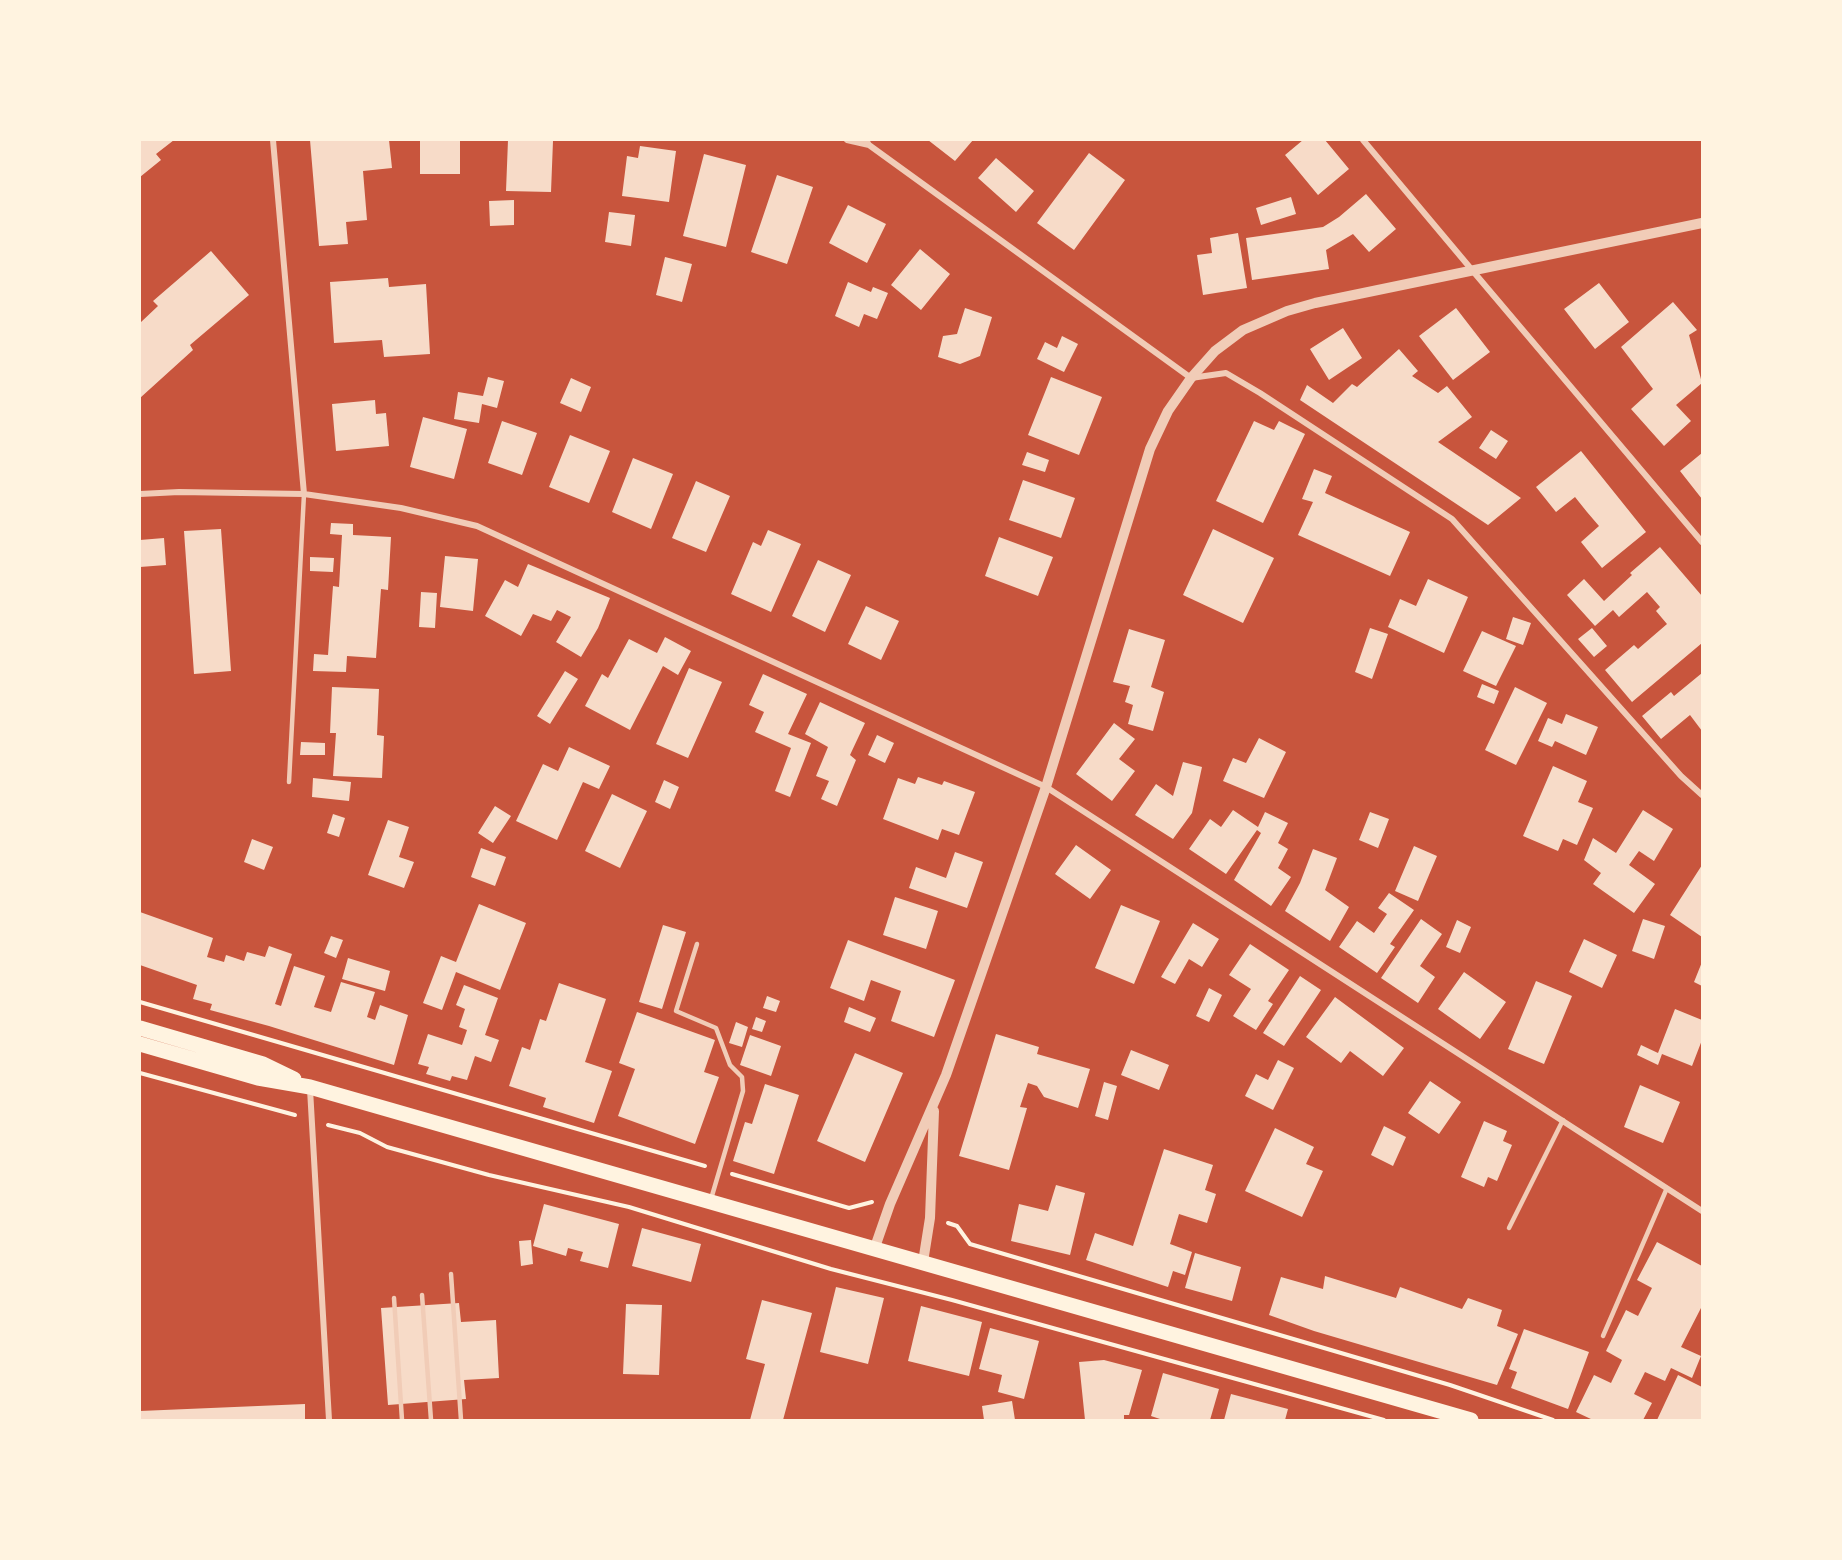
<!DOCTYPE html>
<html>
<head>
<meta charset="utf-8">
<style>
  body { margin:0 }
  #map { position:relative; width:1842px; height:1560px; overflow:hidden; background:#c8553d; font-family:"IBM Plex Serif",serif }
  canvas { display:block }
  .frame { position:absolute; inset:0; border:141px solid #fff3e0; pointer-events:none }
</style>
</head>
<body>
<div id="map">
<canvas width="1842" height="1560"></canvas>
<div class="frame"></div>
</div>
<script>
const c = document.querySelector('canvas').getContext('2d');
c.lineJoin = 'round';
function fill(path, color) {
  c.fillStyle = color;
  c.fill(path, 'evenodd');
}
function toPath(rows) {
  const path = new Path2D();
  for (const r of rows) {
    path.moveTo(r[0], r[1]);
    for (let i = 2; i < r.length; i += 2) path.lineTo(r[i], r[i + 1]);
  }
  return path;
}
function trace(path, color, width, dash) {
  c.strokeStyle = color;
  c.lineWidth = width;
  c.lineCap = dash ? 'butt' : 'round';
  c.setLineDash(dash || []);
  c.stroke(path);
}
fill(toPath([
  [140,140,174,140,156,154,161,160,140,177],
  [310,140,389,140,392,168,363,171,367,220,346,222,348,244,319,246],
  [420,140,460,140,460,174,420,174],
  [508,140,553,141,551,192,506,191],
  [928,140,973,140,955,161],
  [1303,140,1325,140,1349,169,1318,195,1285,155],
  [640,146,676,151,669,202,622,196,627,156,638,158],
  [1089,153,1125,180,1074,250,1037,223],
  [704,154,746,165,726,247,683,236],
  [996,158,1034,191,1016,212,978,178],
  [777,175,813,187,787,264,751,252],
  [1366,194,1396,229,1369,252,1353,234,1326,250,1329,269,1252,280,1246,238,1323,227,1339,217],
  [1291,197,1296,214,1261,225,1256,208],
  [514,200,514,225,490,226,489,201],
  [848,205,886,224,867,263,829,243],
  [609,212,635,215,631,246,605,242],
  [1238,233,1247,288,1203,295,1197,255,1212,253,1210,238],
  [920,249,950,274,921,310,891,285],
  [211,251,249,295,190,345,193,350,140,398,140,323,158,306,153,301],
  [665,257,692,264,682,302,656,295],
  [388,278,389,287,426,284,430,354,384,357,382,340,334,343,330,282],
  [848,282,871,292,873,287,888,293,877,319,864,314,859,327,835,316],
  [1599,283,1629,322,1595,349,1564,309],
  [1673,302,1697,330,1689,335,1702,383,1676,405,1691,421,1664,446,1631,409,1653,389,1621,347],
  [965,308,992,317,980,356,960,364,938,357,943,336,957,334],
  [1456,308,1490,352,1453,380,1419,336],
  [1343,328,1362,358,1329,380,1310,349],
  [1062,336,1078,344,1064,372,1037,359,1045,342,1057,348],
  [1399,349,1418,371,1412,376,1438,393,1447,386,1472,417,1438,442,1521,498,1488,525,1300,400,1307,385,1333,403,1352,384,1357,387],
  [488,377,504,381,497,408,482,404,479,423,454,419,458,392,483,396],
  [1051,377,1102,397,1079,455,1028,435],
  [571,378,591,387,581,412,560,403],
  [375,400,376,414,386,413,389,446,336,451,332,404],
  [423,417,467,429,454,479,410,467],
  [502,421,537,433,522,475,488,463],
  [1254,421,1274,430,1279,421,1305,434,1263,523,1216,501],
  [1491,430,1508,441,1496,459,1479,448],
  [570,435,610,451,589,503,549,487],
  [1581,451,1646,532,1602,568,1581,542,1599,526,1587,512,1575,497,1556,512,1536,487],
  [1027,452,1049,460,1045,472,1022,465],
  [1702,453,1702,499,1680,471],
  [633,458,673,474,651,529,612,512],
  [1314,469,1332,476,1325,493,1410,532,1390,576,1298,535,1313,502,1302,499],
  [1023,480,1075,498,1061,538,1009,520],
  [696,481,730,496,706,552,672,538],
  [331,523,353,524,353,535,391,537,388,590,381,589,376,658,347,656,346,672,313,671,314,654,328,655,333,586,339,587,342,535,330,534],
  [221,529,231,671,194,674,184,531],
  [1213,529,1274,558,1243,623,1183,595],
  [768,530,801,544,771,612,731,594,753,542,761,546],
  [999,537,1053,557,1038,596,985,576],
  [164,538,166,565,140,567,140,540],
  [1660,547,1702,596,1702,643,1632,702,1605,670,1634,645,1638,649,1667,624,1656,611,1660,607,1647,592,1619,617,1613,610,1595,626,1567,595,1584,579,1604,601,1632,575,1630,573],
  [445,556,478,559,473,611,440,607],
  [310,557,334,558,333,572,310,571],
  [818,560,851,575,825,632,792,616],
  [528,564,610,598,598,628,581,657,556,642,571,617,557,610,551,621,533,614,521,636,485,616,505,580,518,587],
  [1428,579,1468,597,1444,653,1388,627,1400,599,1416,606],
  [421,592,437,593,435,628,419,627],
  [866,606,899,621,881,660,848,644],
  [1513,617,1531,623,1523,645,1506,639],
  [1370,628,1388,634,1372,679,1355,672],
  [1592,628,1607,646,1594,657,1578,639],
  [1129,629,1165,640,1151,687,1164,692,1153,731,1128,724,1133,705,1125,702,1130,686,1113,682],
  [1482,631,1516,646,1496,686,1463,671],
  [665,637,691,651,678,675,663,666,630,730,585,706,602,674,608,678,629,639,657,653],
  [689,668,722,682,688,758,656,744],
  [565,671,578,679,550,724,537,716],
  [1702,673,1702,731,1690,715,1661,739,1642,716,1671,692,1674,696],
  [763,674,807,694,788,734,811,743,790,797,775,791,791,748,755,732,764,712,749,705],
  [1482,684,1499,691,1494,704,1477,697],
  [332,687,379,689,377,735,384,736,382,778,333,776,336,733,330,733],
  [1515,687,1547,703,1516,765,1485,750],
  [820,702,865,723,850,755,856,760,837,806,821,799,829,781,816,776,828,747,805,734],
  [1566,714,1598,727,1586,755,1555,741,1552,747,1538,741,1548,718,1562,724],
  [1114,723,1135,739,1119,759,1135,771,1112,801,1076,774],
  [877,735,894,743,885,763,868,755],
  [1259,738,1286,752,1264,798,1223,781,1233,758,1246,763],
  [301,742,325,743,325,755,300,755],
  [569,747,610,766,599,789,583,782,557,840,516,821,543,764,558,771],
  [1183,762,1202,767,1192,813,1173,839,1135,815,1156,784,1173,796],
  [1553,766,1587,781,1578,802,1593,808,1577,845,1563,839,1558,851,1523,836],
  [918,777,942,785,944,781,975,792,959,835,942,829,938,840,883,819,898,778,915,784],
  [313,778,351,782,349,801,312,797],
  [664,780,679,787,670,809,655,802],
  [612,794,647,811,620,868,585,851],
  [495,806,511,816,493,843,478,833],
  [1233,810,1258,827,1265,812,1288,823,1278,843,1288,849,1278,868,1291,877,1271,906,1234,880,1261,833,1257,830,1226,874,1189,849,1210,819,1221,827],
  [1643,810,1673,829,1654,861,1639,851,1629,865,1655,884,1634,913,1593,884,1601,873,1584,860,1593,838,1616,853],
  [1370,812,1389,819,1378,848,1359,840],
  [333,814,345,818,339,837,327,833],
  [388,820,409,827,399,857,414,862,404,888,368,875],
  [252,839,273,847,264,870,244,862],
  [1076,845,1111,870,1090,899,1055,874],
  [1414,846,1437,856,1418,901,1395,891],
  [481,848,506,857,495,886,471,877],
  [1313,849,1337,858,1325,890,1349,907,1330,941,1285,911,1300,883],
  [955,852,983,862,967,908,909,888,916,867,946,878],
  [1702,865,1702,937,1670,915],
  [1389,893,1414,910,1390,944,1395,947,1377,973,1339,947,1357,921,1374,933,1387,914,1378,908],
  [895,897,938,911,926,949,883,935],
  [479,904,526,923,500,990,456,972,442,1010,423,1003,441,956,456,962],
  [1121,905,1160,921,1134,984,1095,968],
  [140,912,213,938,207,957,224,962,226,955,244,961,247,952,265,957,269,946,292,954,275,1004,281,1006,294,966,325,976,314,1007,331,1012,341,982,375,992,367,1017,375,1020,380,1005,408,1015,394,1065,269,1026,210,1010,212,1004,193,999,197,985,140,965],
  [1421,919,1442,934,1420,966,1435,977,1418,1003,1381,978],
  [1643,919,1665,926,1654,959,1632,951],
  [1457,920,1471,927,1460,953,1446,947],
  [1193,923,1219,939,1202,967,1189,959,1175,984,1161,977],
  [663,925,686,932,662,1009,639,1002],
  [331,936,343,940,336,958,324,953],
  [1584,939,1617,955,1602,988,1569,972],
  [848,940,955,980,934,1037,891,1021,901,991,871,980,864,1001,830,988],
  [1250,944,1289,970,1268,1001,1273,1004,1256,1030,1233,1016,1251,989,1229,975],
  [348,958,390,971,385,991,342,979],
  [1702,962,1702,986,1694,982],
  [1464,972,1506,1002,1480,1039,1438,1009],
  [1300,976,1321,990,1284,1046,1263,1033],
  [1536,981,1572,996,1544,1064,1508,1049],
  [559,983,606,999,585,1062,612,1071,594,1123,543,1107,546,1098,509,1086,522,1047,530,1050,540,1019,546,1021],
  [464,985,498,998,485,1035,499,1040,491,1062,475,1056,467,1080,452,1076,450,1081,426,1074,429,1067,418,1064,428,1034,462,1045,467,1030,459,1027,465,1009,456,1005],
  [1209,988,1222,995,1209,1022,1196,1016],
  [767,996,780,1001,776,1012,763,1008],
  [1335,997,1404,1048,1383,1076,1350,1051,1341,1063,1306,1037],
  [849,1007,876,1018,870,1032,844,1022],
  [1675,1009,1702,1020,1702,1040,1692,1066,1662,1054,1658,1065,1637,1055,1641,1045,1658,1053],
  [637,1012,715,1040,704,1072,719,1077,695,1144,618,1116,635,1069,619,1063],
  [756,1017,766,1021,762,1032,752,1029],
  [736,1022,748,1027,742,1047,729,1043],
  [996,1034,1039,1047,1037,1054,1090,1069,1078,1108,1044,1097,1037,1086,1028,1083,1020,1107,1027,1108,1009,1170,959,1156],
  [750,1035,781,1046,771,1076,740,1065],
  [1131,1050,1169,1065,1159,1090,1121,1075],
  [855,1053,903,1073,865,1162,817,1141],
  [1278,1060,1294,1068,1273,1110,1245,1096,1256,1074,1268,1080],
  [1430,1081,1461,1102,1439,1134,1408,1113],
  [1104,1082,1117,1086,1108,1120,1095,1116],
  [765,1084,799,1095,774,1174,733,1161,745,1122,752,1124],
  [1640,1085,1680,1102,1663,1143,1624,1127],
  [1484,1121,1507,1131,1503,1141,1512,1145,1497,1181,1488,1177,1484,1187,1461,1177],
  [1384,1126,1406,1137,1393,1166,1371,1155],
  [1275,1128,1314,1147,1306,1164,1323,1171,1302,1217,1245,1191],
  [1164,1149,1213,1165,1205,1190,1216,1194,1207,1223,1179,1214,1170,1244,1192,1252,1185,1275,1173,1271,1168,1287,1086,1260,1095,1233,1133,1246],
  [1056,1185,1085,1193,1070,1255,1011,1241,1019,1204,1048,1211],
  [544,1204,619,1224,608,1268,580,1261,583,1252,568,1248,566,1256,533,1246],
  [642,1228,701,1244,691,1282,632,1266],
  [531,1240,533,1264,521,1266,519,1241],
  [1657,1242,1702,1266,1702,1306,1681,1347,1701,1356,1692,1378,1671,1368,1665,1381,1645,1372,1634,1394,1652,1403,1643,1420,1593,1420,1576,1412,1594,1375,1611,1383,1622,1360,1606,1351,1626,1310,1638,1316,1652,1288,1637,1280],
  [1195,1253,1241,1267,1232,1301,1185,1288],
  [1325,1276,1396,1298,1400,1287,1462,1309,1468,1298,1502,1310,1497,1326,1518,1334,1497,1385,1314,1331,1269,1315,1281,1277,1323,1289],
  [836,1287,884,1298,868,1364,820,1352],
  [762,1300,812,1313,783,1420,750,1420,765,1364,746,1359],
  [459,1303,461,1322,496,1320,499,1378,464,1380,466,1399,388,1405,381,1308],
  [626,1304,662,1305,659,1375,623,1374],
  [921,1306,982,1322,969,1376,908,1361],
  [990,1328,1039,1341,1024,1399,998,1392,1002,1375,979,1369],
  [1524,1329,1589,1352,1568,1409,1511,1388,1517,1372,1509,1369],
  [1104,1360,1142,1370,1129,1415,1124,1415,1124,1420,1085,1420,1079,1362],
  [1163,1373,1219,1389,1210,1420,1163,1420,1151,1416],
  [1678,1375,1702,1387,1702,1420,1657,1420],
  [1231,1394,1288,1409,1285,1420,1224,1420],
  [1012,1401,1015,1420,984,1420,982,1406],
  [305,1404,305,1420,141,1420,140,1411]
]), '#f7dbc8');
trace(toPath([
  [140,1002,705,1166],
  [140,1073,295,1115],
  [328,1125,360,1133,387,1147,489,1175,629,1207,831,1269,952,1300,1384,1420],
  [732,1174,849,1208,872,1202],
  [948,1223,957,1226,970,1244,1450,1385,1553,1420]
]), '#fff3e0', 4);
trace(toPath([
  [289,782,304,494],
  [697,944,676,1011,716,1028,730,1065,742,1077,743,1091,711,1199],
  [1509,1228,1563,1120],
  [451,1274,461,1420],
  [422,1295,431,1420],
  [394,1298,402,1420],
  [1603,1336,1667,1188]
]), '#f1ccb7', 4.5);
trace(toPath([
  [273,140,304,494],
  [847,140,869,145],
  [866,140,869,145,1191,378,1226,373,1260,393,1452,519,1681,776,1702,795],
  [1363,140,1472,270,1702,542],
  [140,494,179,492,304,494,401,508,477,526,1046,787,1702,1211],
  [310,1089,329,1420]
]), '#f1ccb7', 6);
trace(toPath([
  [874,1250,890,1204,946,1075,1046,787,1150,449,1168,411,1191,378,1215,351,1243,330,1287,311,1315,303,1702,223],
  [923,1262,930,1218,934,1111]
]), '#f1ccb7', 10);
trace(toPath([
  [140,1028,263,1064,294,1079],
  [140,1044,258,1078,310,1087,1471,1420]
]), '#fff3e0', 15);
</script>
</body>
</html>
